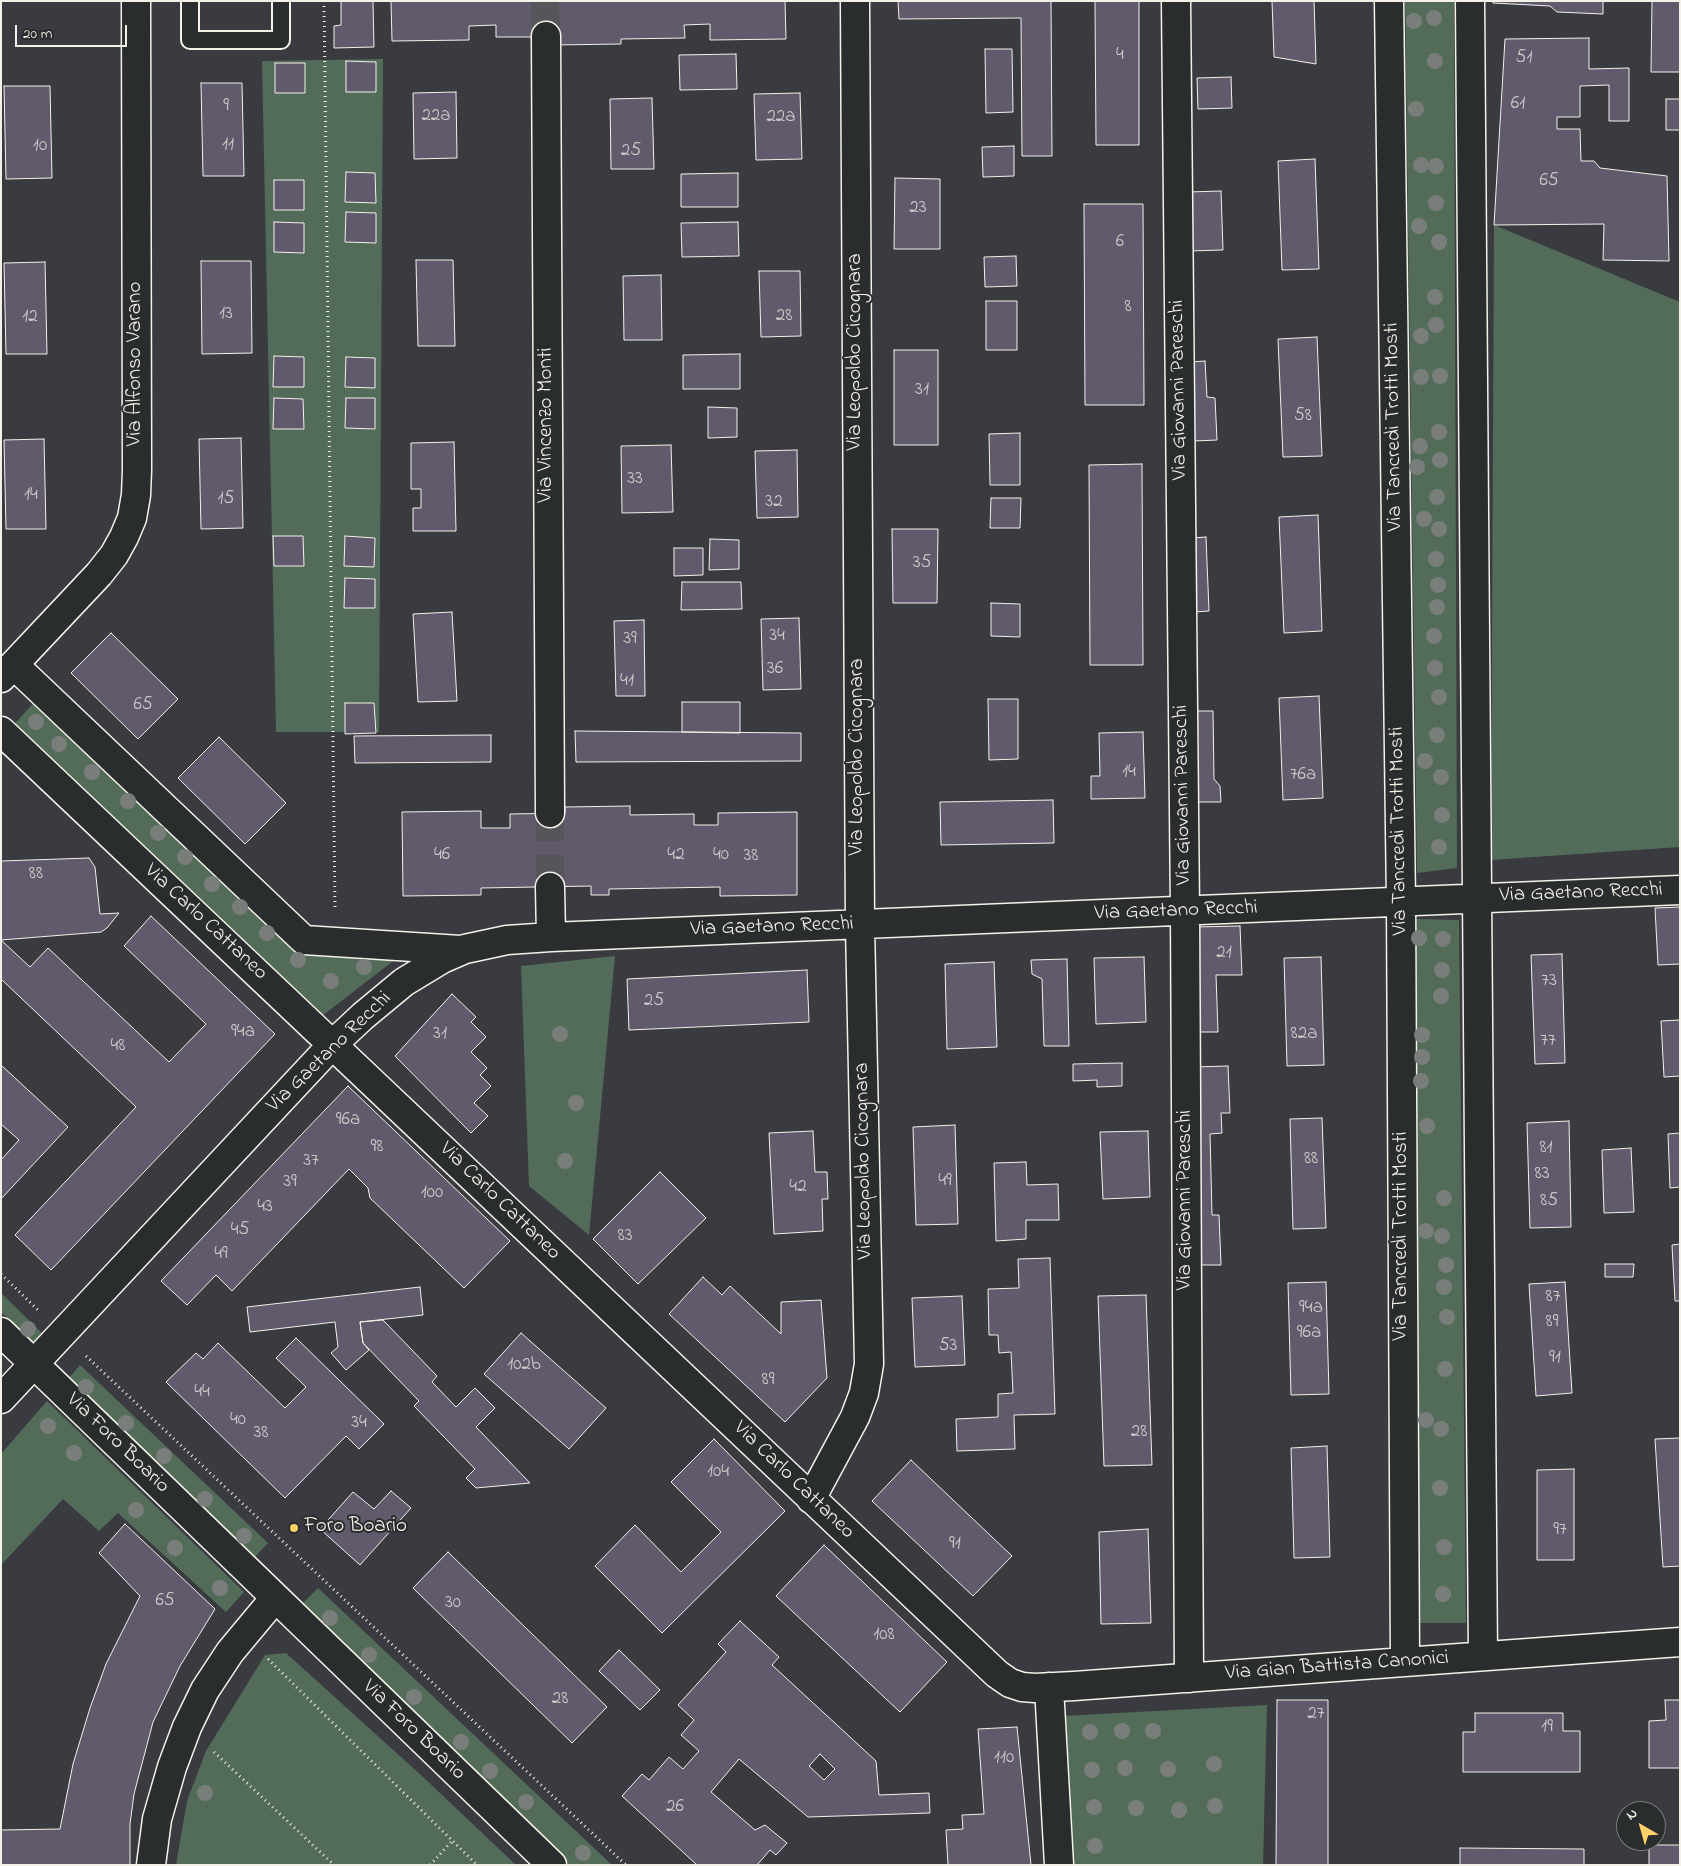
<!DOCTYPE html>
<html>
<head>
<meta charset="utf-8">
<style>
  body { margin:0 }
  #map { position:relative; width:1681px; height:1866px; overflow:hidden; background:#3a3a41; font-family:"Indie Flower",sans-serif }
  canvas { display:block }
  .frame { position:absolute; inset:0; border:2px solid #f4f1e8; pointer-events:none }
  .north { position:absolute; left:1616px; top:1801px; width:50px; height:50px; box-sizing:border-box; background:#2a2d2e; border:1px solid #7b7b78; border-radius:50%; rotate:322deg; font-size:14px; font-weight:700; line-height:20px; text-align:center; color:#f4f1e8 }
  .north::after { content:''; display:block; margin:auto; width:18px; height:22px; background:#ffd166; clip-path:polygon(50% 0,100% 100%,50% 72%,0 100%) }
  .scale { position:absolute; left:15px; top:25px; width:112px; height:22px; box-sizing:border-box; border:2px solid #f4f1e8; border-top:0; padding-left:6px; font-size:15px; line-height:18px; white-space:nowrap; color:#f4f1e8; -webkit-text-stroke:4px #2a2d2e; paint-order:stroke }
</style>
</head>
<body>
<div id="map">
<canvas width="1681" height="1866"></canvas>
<div class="frame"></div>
<div class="north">N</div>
<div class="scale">20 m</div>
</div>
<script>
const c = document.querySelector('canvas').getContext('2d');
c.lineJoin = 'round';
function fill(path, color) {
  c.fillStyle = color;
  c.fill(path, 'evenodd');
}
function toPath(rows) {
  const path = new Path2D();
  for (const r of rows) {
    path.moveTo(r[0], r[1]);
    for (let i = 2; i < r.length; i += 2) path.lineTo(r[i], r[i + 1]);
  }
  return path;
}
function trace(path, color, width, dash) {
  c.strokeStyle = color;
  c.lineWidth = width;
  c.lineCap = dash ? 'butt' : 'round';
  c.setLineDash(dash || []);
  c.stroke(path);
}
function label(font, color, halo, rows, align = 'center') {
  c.font = font + ' "Indie Flower",sans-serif';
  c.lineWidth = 4;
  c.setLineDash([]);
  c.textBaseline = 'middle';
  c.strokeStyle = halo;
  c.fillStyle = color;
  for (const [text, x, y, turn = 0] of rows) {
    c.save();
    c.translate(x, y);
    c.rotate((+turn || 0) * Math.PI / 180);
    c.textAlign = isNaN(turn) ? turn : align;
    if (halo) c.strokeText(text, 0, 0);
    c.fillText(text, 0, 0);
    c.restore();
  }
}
fill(toPath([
  [1405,1,1454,1,1457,868,1417,873],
  [383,59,379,732,276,732,262,61],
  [1494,225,1680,302,1680,847,1491,860],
  [38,698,298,947,397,958,322,1016,10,729],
  [1415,919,1459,920,1466,1623,1419,1623],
  [615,956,589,1235,529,1186,521,966],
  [1,1293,43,1334,34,1343,1,1312],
  [80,1365,268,1543,253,1559,67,1380],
  [47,1401,244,1592,226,1612,118,1513,99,1531,63,1499,1,1565,1,1454],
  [318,1588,612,1865,570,1865,298,1608],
  [286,1653,422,1776,516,1865,176,1865,187,1801,206,1751,265,1655],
  [1267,1705,1263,1865,1068,1865,1062,1716]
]), '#536c5a');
const building = toPath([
  [341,1,373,1,374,47,334,48,334,26,341,25,341,1],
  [391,1,785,1,786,39,710,40,710,24,684,25,685,38,621,39,621,44,554,45,554,37,496,37,496,25,469,26,469,40,392,41,391,1],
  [898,1,1051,1,1052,156,1022,156,1021,18,899,19,898,1],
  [1095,1,1139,1,1139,145,1096,145,1095,1],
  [1272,1,1314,1,1316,64,1274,57,1272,1],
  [1493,1,1603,1,1603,14,1557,12,1550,6,1493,3,1493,1],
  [1652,1,1680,1,1680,72,1651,72,1652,1],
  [1589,38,1589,69,1629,68,1629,121,1609,121,1609,85,1580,86,1580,117,1557,117,1557,129,1580,129,1581,161,1594,161,1600,168,1667,176,1669,261,1603,260,1604,224,1494,225,1505,39,1589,38],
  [985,49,1012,49,1013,112,986,113,985,49],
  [736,54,737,89,680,90,679,55,736,54],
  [346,61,376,62,376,92,346,92,346,61],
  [275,63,305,63,305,93,275,93,275,63],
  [1231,77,1232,108,1198,109,1197,78,1231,77],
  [201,83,242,83,244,176,203,176,201,83],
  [4,86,50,86,52,178,6,179,4,86],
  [456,92,457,158,414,159,413,93,456,92],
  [800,93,802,159,756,160,754,94,800,93],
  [652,98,654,169,611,169,610,99,652,98],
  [1666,99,1680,99,1680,130,1666,130,1666,99],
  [1014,146,1014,176,983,177,982,147,1014,146],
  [1315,159,1319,269,1282,270,1278,161,1315,159],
  [346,172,375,173,376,203,345,202,346,172],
  [738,173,738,207,681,207,681,174,738,173],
  [895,178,940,179,940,249,894,249,895,178],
  [274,180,304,180,304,210,274,210,274,180],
  [1221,191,1223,250,1189,251,1188,192,1221,191],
  [1084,204,1143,204,1144,405,1085,405,1084,204],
  [346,212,376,213,376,243,345,242,346,212],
  [274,222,304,223,304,253,274,252,274,222],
  [738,222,739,256,682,257,681,223,738,222],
  [1016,256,1017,286,985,287,984,257,1016,256],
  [416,260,453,260,455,346,418,346,416,260],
  [201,261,251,261,252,353,202,354,201,261],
  [45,262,47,354,6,354,4,263,45,262],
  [759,271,800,271,801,336,761,337,759,271],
  [661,275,662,340,624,340,623,276,661,275],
  [986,301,1017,301,1017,350,986,350,986,301],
  [1317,337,1322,456,1283,457,1278,339,1317,337],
  [894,350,938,350,938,445,894,445,894,350],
  [740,354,740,389,683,389,683,355,740,354],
  [274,356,304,357,304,387,273,387,274,356],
  [346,357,375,358,375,388,345,387,346,357],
  [1205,361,1207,397,1215,398,1217,440,1193,441,1190,362,1205,361],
  [274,398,303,399,304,429,273,429,274,398],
  [346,398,375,398,375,429,345,428,346,398],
  [708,407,737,408,737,437,708,438,708,407],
  [1020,433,1020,485,990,485,989,434,1020,433],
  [241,438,243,528,201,529,199,439,241,438],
  [44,439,46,529,6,529,4,440,44,439],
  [454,442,456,531,413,531,413,508,421,508,421,489,411,489,411,443,454,442],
  [671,445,673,512,622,513,621,446,671,445],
  [797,450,798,517,757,518,755,451,797,450],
  [1142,464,1143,665,1090,665,1089,465,1142,464],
  [991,498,1021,498,1020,528,990,528,991,498],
  [1318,515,1322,631,1284,633,1279,517,1318,515],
  [892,529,938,529,937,603,893,603,892,529],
  [273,536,303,536,304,566,274,566,273,536],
  [345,536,375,538,374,567,344,566,345,536],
  [1206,537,1209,611,1194,612,1192,538,1206,537],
  [710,539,739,540,739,569,709,570,710,539],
  [674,548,703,548,703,575,674,576,674,548],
  [345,578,375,579,375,608,344,608,345,578],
  [682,582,741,582,742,609,681,610,682,582],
  [991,603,1020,604,1020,637,991,636,991,603],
  [452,612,457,701,418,702,413,614,452,612],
  [799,618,801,689,763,690,761,619,799,618],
  [644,620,645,696,616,696,614,621,644,620],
  [111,633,178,699,138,739,71,673,111,633],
  [1319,696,1323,798,1283,800,1279,698,1319,696],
  [988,699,1018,699,1018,759,989,760,988,699],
  [682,702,740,702,740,733,682,732,682,702],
  [345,703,374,703,376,733,345,734,345,703],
  [1195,711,1213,711,1214,779,1220,786,1221,802,1195,802,1195,711],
  [575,731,801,733,801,761,576,762,575,731],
  [1143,732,1145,798,1091,799,1091,776,1100,776,1099,733,1143,732],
  [491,735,491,762,355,763,354,736,491,735],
  [219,737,286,803,245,844,178,778,219,737],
  [1053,800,1054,843,941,845,940,802,1053,800],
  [630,806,630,815,694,814,694,825,718,825,718,813,797,812,797,895,720,896,720,887,609,889,609,895,591,895,591,886,481,888,481,895,403,896,402,812,481,811,481,828,510,828,510,814,565,813,565,807,630,806],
  [89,858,95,867,100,914,119,913,107,928,101,932,1,940,1,861,89,858],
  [1680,907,1680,964,1658,965,1655,908,1680,907],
  [151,916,275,1034,51,1270,15,1235,136,1107,1,979,1,940,30,967,48,948,169,1062,206,1024,124,946,151,916],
  [1240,926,1242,975,1216,975,1218,1032,1198,1032,1195,927,1240,926],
  [1562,954,1565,1063,1535,1064,1531,955,1562,954],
  [1144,957,1146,1022,1096,1024,1094,958,1144,957],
  [1321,957,1324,1065,1287,1066,1284,958,1321,957],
  [1067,959,1069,1046,1044,1046,1042,979,1032,974,1031,960,1067,959],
  [994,962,997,1047,947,1049,945,964,994,962],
  [807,970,809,1022,629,1030,627,979,807,970],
  [452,994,476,1017,471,1022,486,1037,471,1052,487,1068,480,1075,491,1086,474,1103,488,1116,471,1133,395,1056,452,994],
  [1680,1020,1680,1076,1664,1077,1661,1021,1680,1020],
  [1122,1063,1122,1086,1097,1087,1097,1080,1073,1081,1073,1064,1122,1063],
  [1,1065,68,1127,1,1199,1,1160,19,1140,1,1124,1,1065],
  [1228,1066,1230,1113,1221,1113,1222,1133,1210,1134,1212,1215,1219,1215,1221,1265,1197,1265,1192,1067,1228,1066],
  [348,1086,510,1241,464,1288,370,1198,368,1188,349,1169,232,1291,216,1275,187,1305,161,1281,348,1086],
  [1322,1118,1326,1228,1293,1229,1290,1119,1322,1118],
  [1569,1121,1571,1227,1530,1228,1527,1123,1569,1121],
  [955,1125,958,1224,916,1225,913,1127,955,1125],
  [813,1131,815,1172,827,1172,828,1199,822,1199,823,1231,774,1234,769,1133,813,1131],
  [1148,1131,1150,1197,1103,1199,1100,1132,1148,1131],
  [1680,1133,1680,1187,1670,1188,1668,1134,1680,1133],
  [1631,1148,1634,1212,1604,1213,1602,1150,1631,1148],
  [1026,1162,1027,1185,1058,1184,1059,1220,1026,1220,1026,1239,996,1241,994,1163,1026,1162],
  [660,1172,706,1218,638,1284,593,1239,660,1172],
  [1680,1244,1680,1301,1675,1301,1672,1245,1680,1244],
  [1050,1258,1055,1414,1014,1415,1015,1449,957,1451,956,1419,998,1417,998,1394,1013,1393,1011,1352,999,1353,998,1335,989,1335,988,1289,1019,1288,1018,1259,1050,1258],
  [1605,1264,1634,1264,1633,1277,1605,1277,1605,1264],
  [703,1277,722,1295,730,1286,781,1334,781,1302,821,1300,827,1378,785,1422,669,1314,703,1277],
  [1326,1282,1329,1394,1291,1395,1288,1283,1326,1282],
  [1565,1282,1572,1393,1536,1396,1529,1284,1565,1282],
  [420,1287,423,1315,360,1322,363,1343,369,1350,346,1370,331,1353,338,1347,335,1322,250,1332,247,1307,420,1287],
  [1146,1295,1152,1465,1104,1466,1098,1296,1146,1295],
  [962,1296,965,1365,915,1367,912,1298,962,1296],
  [383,1320,437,1376,432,1382,456,1407,475,1388,495,1408,476,1427,530,1483,476,1488,466,1478,475,1469,414,1406,419,1401,363,1343,360,1322,383,1320],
  [521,1333,606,1408,569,1449,484,1374,521,1333],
  [296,1338,384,1424,359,1449,346,1436,285,1498,166,1382,196,1353,203,1359,218,1343,285,1408,306,1387,276,1358,296,1338],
  [1680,1438,1680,1566,1663,1567,1655,1439,1680,1438],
  [714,1439,785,1511,662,1633,595,1566,635,1525,681,1572,721,1532,671,1482,714,1439],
  [1327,1446,1330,1557,1294,1558,1291,1448,1327,1446],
  [911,1460,1012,1556,973,1596,872,1501,911,1460],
  [1574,1469,1574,1560,1537,1560,1537,1470,1574,1469],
  [391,1491,411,1508,360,1565,320,1529,353,1492,374,1509,391,1491],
  [125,1524,215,1609,180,1666,153,1722,134,1794,130,1824,130,1865,1,1865,1,1830,60,1829,73,1764,90,1708,106,1664,140,1596,99,1553,125,1524],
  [1148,1529,1151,1623,1101,1624,1099,1532,1148,1529],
  [824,1545,947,1662,900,1712,776,1596,824,1545],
  [448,1552,607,1707,572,1743,413,1588,448,1552],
  [740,1621,779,1657,772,1665,876,1761,879,1795,929,1793,930,1813,808,1817,739,1759,711,1792,755,1830,765,1825,787,1843,776,1855,770,1850,757,1865,697,1865,622,1796,642,1774,649,1780,669,1757,683,1769,699,1751,681,1735,694,1720,678,1705,726,1652,718,1644,740,1621],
  [820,1754,835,1769,824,1780,809,1766,820,1754],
  [619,1650,660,1690,640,1710,599,1671,619,1650],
  [1277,1700,1328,1700,1328,1865,1276,1865,1277,1700],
  [1665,1700,1680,1700,1680,1768,1649,1768,1649,1721,1666,1720,1665,1700],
  [1475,1713,1563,1713,1563,1731,1580,1731,1580,1772,1463,1772,1463,1732,1475,1732,1475,1713],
  [1017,1727,1031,1865,948,1865,946,1830,963,1829,962,1815,984,1814,978,1729,1017,1727],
  [1649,1845,1680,1845,1680,1865,1649,1865,1649,1845],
  [1460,1848,1584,1849,1584,1865,1460,1865,1460,1848]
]);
fill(building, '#605a6c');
trace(building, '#f4f1e8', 1);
trace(toPath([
  [545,1,546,36],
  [550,813,550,887]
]), '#56555a', 28, [28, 14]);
const lane = toPath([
  [190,1,190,40,281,40,281,1]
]);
const street = toPath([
  [1176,1,1185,911,1189,1678],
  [1389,1,1401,902,1405,1662],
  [1470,1,1483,1656],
  [546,36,550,813],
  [14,665,304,940,460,950],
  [1,678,99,574,114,555,124,537,132,518,136,495,137,470,136,1],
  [1,731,997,1674,1010,1683,1022,1687,1035,1688,1074,1686,1680,1642],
  [550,887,551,937],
  [1,1399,333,1044,363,1016,404,982,442,959,465,949,507,940,551,937,1680,890],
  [811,1499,855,1417,864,1393,869,1364,860,925,855,1],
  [1049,1687,1059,1865],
  [151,1865,157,1819,172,1767,187,1727,205,1690,230,1652,275,1598]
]);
const secondary = toPath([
  [1,1332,552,1865]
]);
trace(lane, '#f4f1e8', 20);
trace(street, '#f4f1e8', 31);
trace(secondary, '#f4f1e8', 31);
trace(toPath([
  [324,1,335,908],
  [1,1274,38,1310],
  [86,1356,626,1865],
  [268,1659,477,1865],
  [214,1752,334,1865],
  [430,1865,452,1841]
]), '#f4f1e8', 3, [1, 4]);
trace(lane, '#2a2d2e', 16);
trace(street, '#2a2d2e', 28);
trace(secondary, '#2a2d2e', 28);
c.fillStyle = '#797e7a';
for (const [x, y] of [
  [1434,18],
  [1414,21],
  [1435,61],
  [1416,109],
  [1421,165],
  [1436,166],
  [1436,203],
  [1419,226],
  [1439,242],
  [1435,297],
  [1436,325],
  [1421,336],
  [1440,376],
  [1421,377],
  [1439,432],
  [1420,446],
  [1440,460],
  [1417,467],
  [1437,497],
  [1424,519],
  [1439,529],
  [1436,559],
  [1438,585],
  [1437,607],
  [1434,636],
  [1435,668],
  [1439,697],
  [36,722],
  [1437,735],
  [59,744],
  [1425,761],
  [92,772],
  [1441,777],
  [128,801],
  [1442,815],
  [158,833],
  [1439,847],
  [185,857],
  [212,884],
  [240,907],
  [267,933],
  [1419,938],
  [1443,939],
  [298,960],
  [364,967],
  [1442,970],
  [331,981],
  [1441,996],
  [560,1034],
  [1422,1035],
  [1422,1057],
  [1421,1081],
  [576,1103],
  [1427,1126],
  [565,1161],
  [1444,1198],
  [1426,1231],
  [1442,1236],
  [1446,1265],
  [1444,1287],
  [1447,1317],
  [28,1329],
  [1445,1369],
  [86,1387],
  [1426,1420],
  [126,1423],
  [48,1426],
  [1441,1429],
  [74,1453],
  [164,1456],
  [1440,1488],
  [205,1499],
  [136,1510],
  [244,1536],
  [1444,1547],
  [175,1548],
  [220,1588],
  [1443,1594],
  [330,1618],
  [369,1655],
  [414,1697],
  [1122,1731],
  [1153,1731],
  [1090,1732],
  [461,1742],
  [1214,1764],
  [1125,1768],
  [1168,1769],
  [1092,1770],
  [490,1771],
  [205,1793],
  [526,1802],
  [1215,1806],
  [1094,1807],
  [1136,1808],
  [1179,1810],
  [1095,1846],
  [583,1853]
]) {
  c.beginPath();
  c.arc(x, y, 8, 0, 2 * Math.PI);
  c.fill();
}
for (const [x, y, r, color] of [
  [294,1528,5,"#ffd166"]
]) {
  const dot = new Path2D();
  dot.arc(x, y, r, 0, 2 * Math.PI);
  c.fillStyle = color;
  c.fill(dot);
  trace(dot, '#2a2d2e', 2);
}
label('19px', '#cfcbc9', null, [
  ["4",1120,56],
  ["51",1524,59],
  ["61",1518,105],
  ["9",226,107],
  ["22a",436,117],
  ["22a",781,118],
  ["11",228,146],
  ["10",40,147],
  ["25",631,152],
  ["65",1549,182],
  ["23",918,209],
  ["6",1120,243],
  ["8",1128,308],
  ["13",226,315],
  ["28",784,317],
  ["12",30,318],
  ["31",922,391],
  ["58",1303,417],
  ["33",635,480],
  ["14",31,496],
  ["15",226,500],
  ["32",774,503],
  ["35",922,564],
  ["34",777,637],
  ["39",630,640],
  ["36",775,670],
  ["41",627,682],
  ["65",143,706],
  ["14",1129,773],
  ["76a",1303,776],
  ["46",442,856],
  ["42",676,856],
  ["40",721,856],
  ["38",751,857],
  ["88",36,875],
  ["21",1224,954],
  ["73",1549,982],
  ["25",654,1002],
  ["94a",243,1033],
  ["31",440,1035],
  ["82a",1304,1035],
  ["77",1548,1042],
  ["48",118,1047],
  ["96a",348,1121],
  ["98",377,1148],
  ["81",1546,1149],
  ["88",1311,1160],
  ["37",311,1162],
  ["83",1542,1175],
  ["49",945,1182],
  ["39",290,1183],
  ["42",798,1188],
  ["100",432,1194],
  ["85",1549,1202],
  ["43",265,1208],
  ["45",240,1231],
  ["83",625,1237],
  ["49",221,1255],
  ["87",1553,1298],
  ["94a",1311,1309],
  ["89",1552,1323],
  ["96a",1309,1334],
  ["53",948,1347],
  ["91",1555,1359],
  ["102b",524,1366],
  ["89",768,1381],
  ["44",202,1393],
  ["40",238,1421],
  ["34",359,1424],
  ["28",1139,1433],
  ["38",261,1434],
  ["104",718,1473],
  ["97",1560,1531],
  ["91",955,1545],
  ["65",165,1602],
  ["30",453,1604],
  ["108",884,1636],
  ["28",560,1700],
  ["27",1316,1715],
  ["19",1547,1728],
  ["110",1004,1759],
  ["26",675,1808]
]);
label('21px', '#f4f1e8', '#2a2d2e', [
  ["Via Leopoldo Cicognara",857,352,-90],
  ["Via Alfonso Varano",137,364,-90],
  ["Via Giovanni Pareschi",1180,390,-91],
  ["Via Vincenzo Monti",548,425,-90],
  ["Via Tancredi Trotti Mosti",1395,427,-91],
  ["Via Leopoldo Cicognara",859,757,-90],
  ["Via Giovanni Pareschi",1184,795,-91],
  ["Via Tancredi Trotti Mosti",1400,831,-91],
  ["Via Gaetano Recchi",1581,894,-2],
  ["Via Gaetano Recchi",1176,912,-2],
  ["Via Carlo Cattaneo",205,923,43],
  ["Via Gaetano Recchi",772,928,-2],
  ["Via Gaetano Recchi",330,1053,-44],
  ["Via Leopoldo Cicognara",865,1161,-91],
  ["Via Giovanni Pareschi",1187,1200,-90],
  ["Via Carlo Cattaneo",499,1202,44],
  ["Via Tancredi Trotti Mosti",1403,1236,-90],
  ["Via Foro Boario",117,1444,44],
  ["Via Carlo Cattaneo",793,1481,44],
  ["Via Gian Battista Canonici",1337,1667,-4],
  ["Via Foro Boario",413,1731,44]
]);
label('21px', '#f4f1e8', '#2a2d2e', [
  ["Foro Boario",304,1528]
], 'left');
</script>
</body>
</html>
